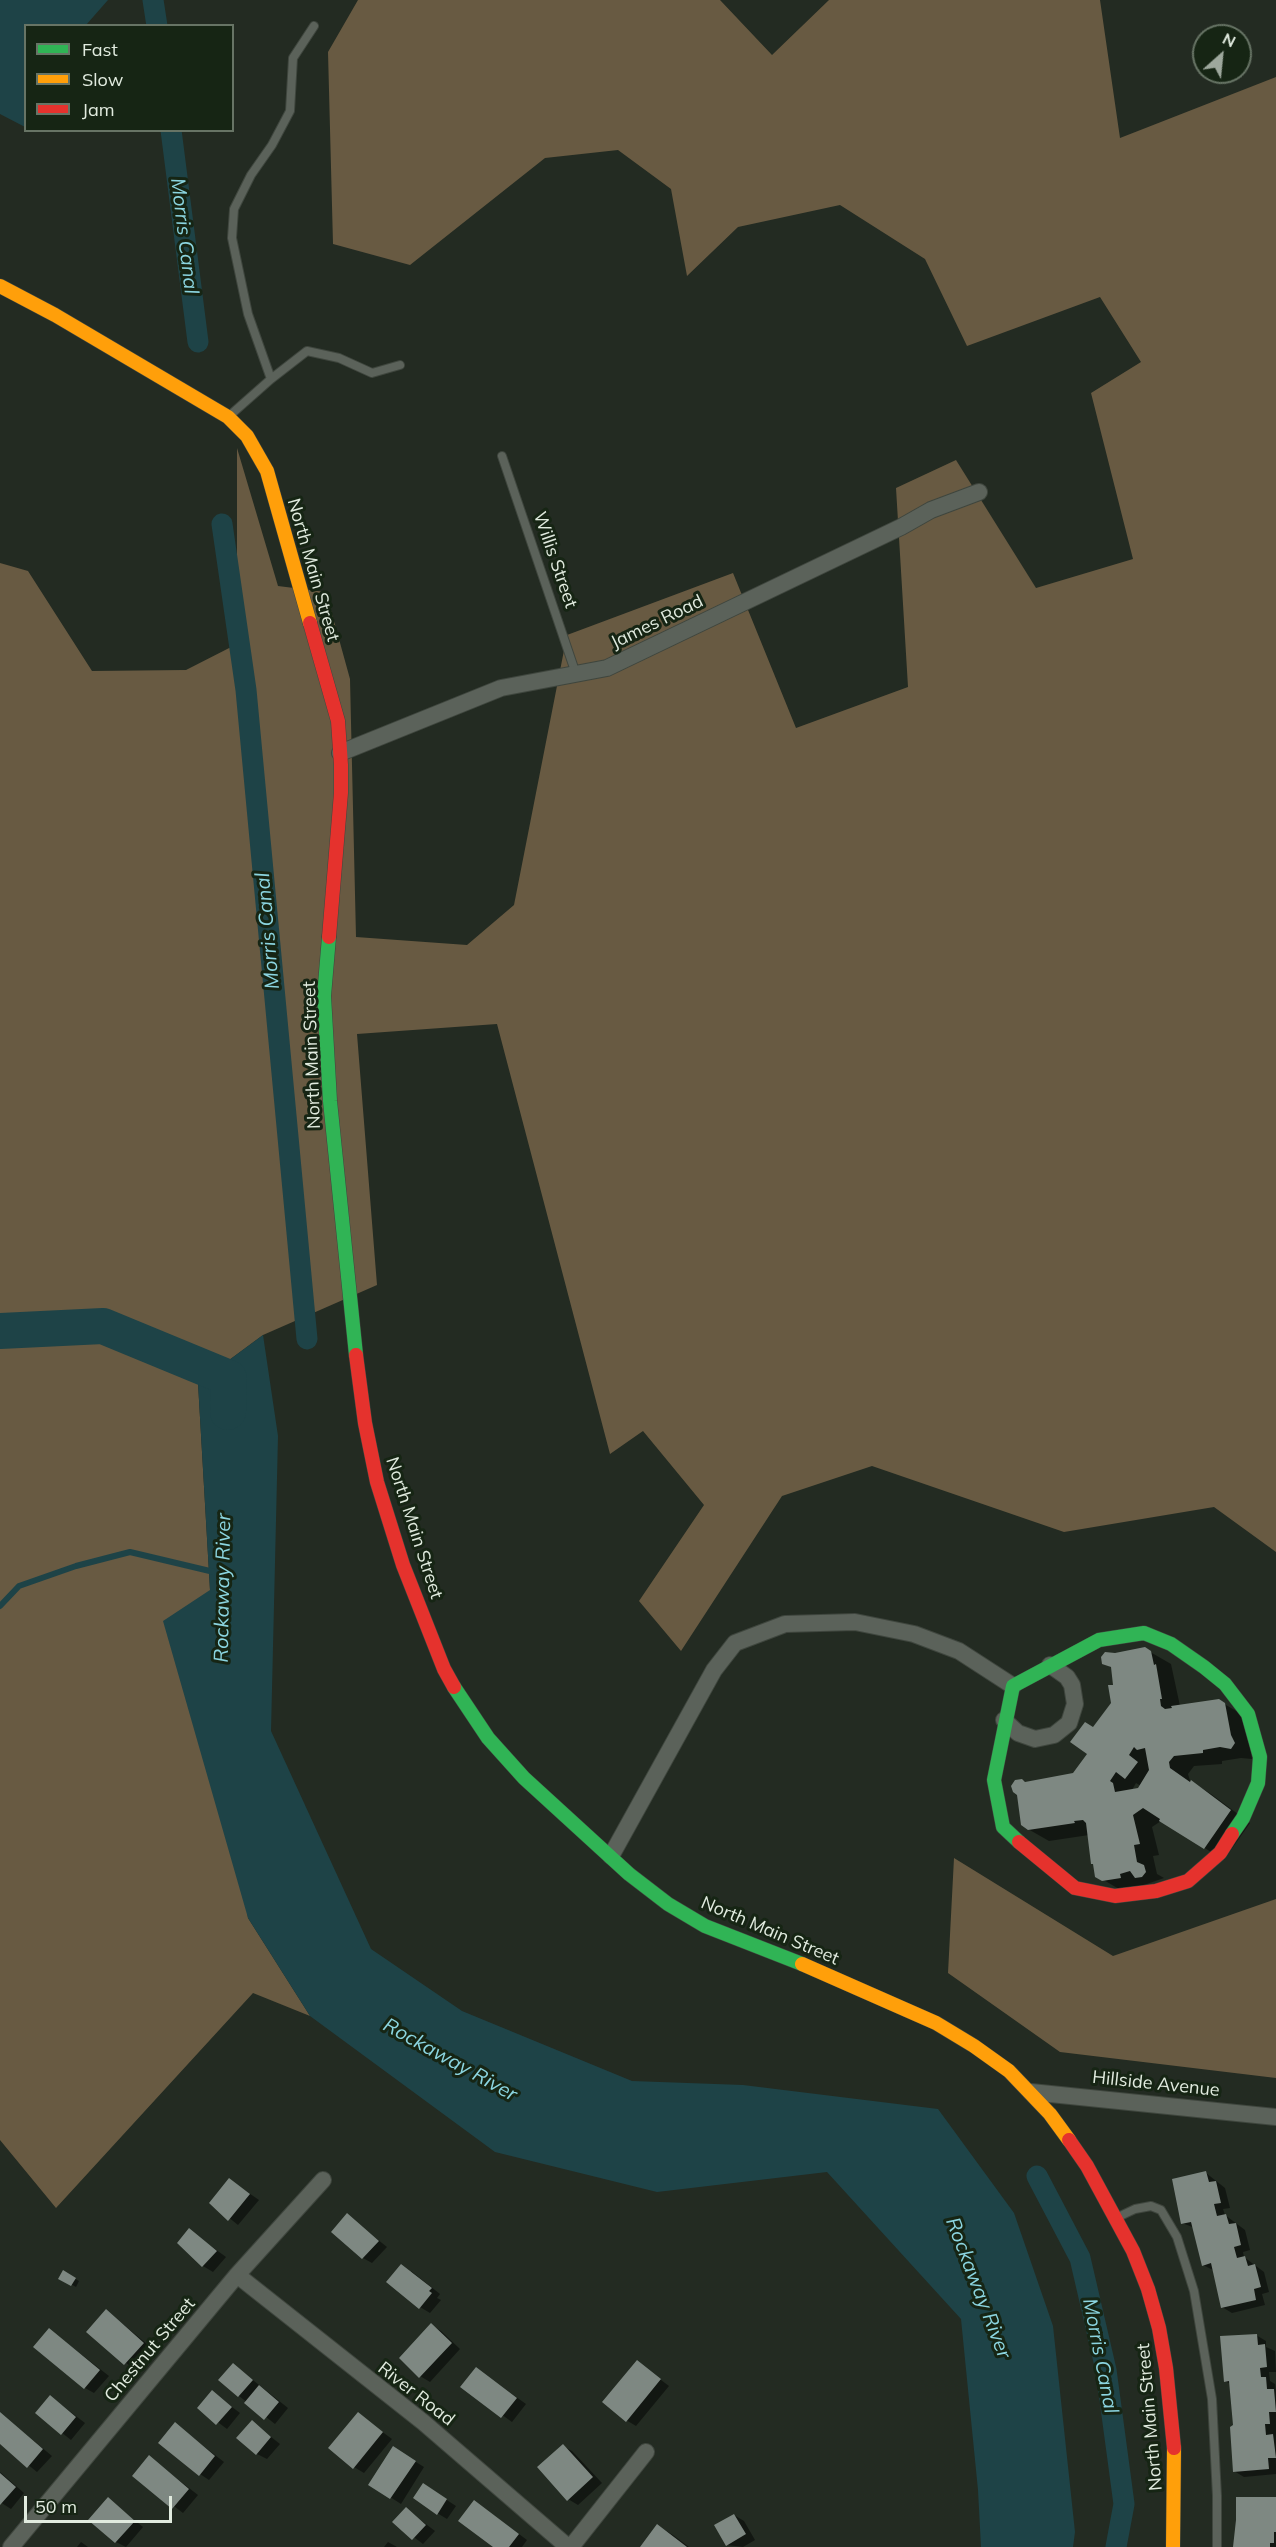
<!DOCTYPE html>
<html>
<head>
<meta charset="utf-8">
<style>
	body { margin:0 }
	#map { position:relative; width:1276px; height:2547px; overflow:hidden; background:#232b22; font-family:Mulish,sans-serif }
	canvas { display:block }
	.legend { position:absolute; left:24px; top:24px; width:210px; height:108px; box-sizing:border-box; background:#162514; border:2px solid #677465; margin:0; padding:8px 10px; list-style:none; font-size:18px; color:#e1ebdf }
	.legend li { display:flex; align-items:center; gap:12px; height:30px }
	.legend b { width:30px; border:2px solid #677465 }
	.north { position:absolute; left:1192px; top:24px; width:60px; height:60px; box-sizing:border-box; background:#162514; border:2px solid #677465; border-radius:50%; rotate:27deg; font-size:16px; font-weight:700; line-height:24px; text-align:center; color:#e1ebdf }
	.north::after { content:''; display:block; margin:auto; width:21px; height:27px; background:#9ea89d; clip-path:polygon(50% 0,100% 100%,50% 72%,0 100%) }
	.scale { position:absolute; left:24px; top:2496px; width:148px; height:27px; box-sizing:border-box; border:3px solid #e1ebdf; border-top:0; padding-left:8px; font-size:18px; line-height:21px; white-space:nowrap; color:#e1ebdf; -webkit-text-stroke:4px #162514; paint-order:stroke }
</style>
</head>
<body>
<div id="map">
<canvas width="1276" height="2547"></canvas>
<ul class="legend">
<li><b style="height:8px;background:#30b455"></b>Fast</li>
<li><b style="height:8px;background:#ff9f0a"></b>Slow</li>
<li><b style="height:8px;background:#e5322d"></b>Jam</li>
</ul>
<div class="north">N</div>
<div class="scale">50 m</div>
</div>
<script>
const ctx = document.querySelector('canvas').getContext('2d');
ctx.lineJoin = 'round';
function paint(path, color) { ctx.fillStyle = color; ctx.fill(path, 'evenodd'); }
const toPath = rows => new Path2D(rows.map(r => 'M' + r).join(''));
function strokePath(path, color, width, dash) { ctx.strokeStyle = color; ctx.lineWidth = width; ctx.lineCap = dash ? 'butt' : 'round'; ctx.setLineDash(dash || []); ctx.stroke(path); }
function drawText(font, color, halo, rows, align = 'center') {
  ctx.font = font + ' Mulish,sans-serif'; ctx.lineWidth = 6; ctx.setLineDash([]); ctx.textBaseline = 'middle'; ctx.strokeStyle = halo; ctx.fillStyle = color; for (const [text, x, y, turn = 0] of rows) {
    ctx.save(); ctx.translate(x, y); ctx.rotate((+turn || 0) * Math.PI / 180); ctx.textAlign = isNaN(turn) ? turn : align; if (halo) ctx.strokeText(text, 0, 0); ctx.fillText(text, 0, 0); ctx.restore();
  }
}
const forest = toPath([
	[358,0,720,0,772,55,829,0,1100,0,1120,138,1276,77,1276,1552,1214,1507,1064,1532,872,1466,782,1496,681,1651,639,1601,704,1505,643,1431,610,1454,497,1024,357,1034,377,1285,263,1335,198,1383,210,1590,248,1918,310,2016,253,1993,56,2208,0,2140,0,563,28,571,92,671,186,670,237,644,237,448,278,586,326,592,350,679,356,937,467,945,514,905,567,635,733,573,796,728,908,687,896,488,956,460,1036,588,1133,559,1091,393,1141,362,1100,297,967,346,925,259,840,205,738,227,687,276,671,189,618,150,545,158,410,265,333,244,328,52],
	[954,1858,1113,1956,1276,1899,1276,2078,1060,2052,948,1973]
]);
const water = toPath([
	[0,0,108,0,86,25,26,26,25,127,0,114],
	[263,1335,278,1436,271,1731,371,1949,462,2011,632,2081,743,2085,938,2109,1014,2213,1053,2326,1075,2532,1073,2547,981,2547,978,2490,961,2319,827,2172,657,2192,495,2152,310,2016,248,1918,163,1621,210,1590,198,1383]
]);
const shadow = toPath([
	[1145,1649,1171,1664,1180,1706,1219,1701,1245,1716,1252,1759,1241,1758,1222,1761,1222,1764,1194,1766,1188,1774,1190,1781,1211,1794,1250,1823,1224,1860,1161,1821,1152,1827,1159,1855,1153,1856,1157,1874,1164,1878,1124,1892,1097,1876,1089,1835,1049,1841,1028,1829,1026,1783,1074,1775,1089,1753,1094,1729,1112,1703,1115,1686,1112,1668,1104,1663,1115,1654],
	[1136,1783,1141,1786,1138,1789,1132,1790],
	[1206,2173,1225,2188,1230,2208,1223,2209,1225,2215,1245,2230,1250,2250,1243,2252,1244,2257,1264,2272,1269,2292,1262,2294,1265,2305,1232,2313,1222,2307,1213,2270,1203,2265,1195,2228,1182,2223],
	[230,2180,259,2200,238,2225,211,2203],
	[347,2215,387,2247,372,2263,363,2258],
	[189,2230,226,2257,213,2272,203,2266,179,2243],
	[411,2271,440,2294,437,2298,441,2300,430,2313,420,2307],
	[63,2272,79,2281,76,2287,60,2278],
	[107,2311,153,2349,135,2370,88,2332],
	[431,2325,441,2331,460,2349,430,2382,420,2376],
	[50,2330,109,2376,94,2393,85,2388],
	[1256,2335,1266,2341,1266,2347,1275,2351,1276,2372,1269,2372,1270,2381,1275,2384,1276,2391,1276,2474,1244,2477,1234,2471,1234,2426,1231,2384,1225,2381],
	[637,2362,669,2386,636,2426,626,2420],
	[234,2365,288,2408,275,2424,239,2396],
	[477,2369,526,2404,512,2422,463,2387],
	[212,2392,240,2413,227,2429,199,2408],
	[51,2397,85,2423,71,2440,37,2413],
	[0,2413,52,2456,37,2472,0,2442],
	[358,2414,392,2439,364,2473,354,2467],
	[252,2422,280,2444,267,2459,257,2454],
	[175,2424,224,2462,209,2480,200,2474],
	[563,2446,572,2451,602,2483,578,2505,568,2499],
	[403,2454,424,2467,401,2504,370,2484],
	[149,2457,198,2495,183,2513,134,2476],
	[0,2472,24,2493,11,2509,0,2502],
	[433,2491,456,2506,447,2519,437,2513],
	[108,2499,143,2527,126,2547,116,2542],
	[1276,2499,1276,2547,1236,2547],
	[484,2508,527,2540,522,2547,496,2547],
	[406,2509,435,2531,423,2544,394,2522],
	[734,2515,744,2521,755,2540,743,2547,727,2545],
	[658,2526,673,2535,689,2547,642,2547],
	[81,2542,88,2547,77,2547],
	[388,2542,397,2547,384,2547]
]);
const stream = toPath([
	[0,1606,19,1586,76,1566,130,1552,214,1572]
]);
const canal = toPath([
	[153,0,157,26],
	[171,130,198,342],
	[222,524,246,690,307,1339],
	[1037,2176,1080,2258,1106,2370,1124,2504,1116,2547]
]);
const river = toPath([
	[0,1331,103,1326,229,1378,228,1412]
]);
const building = toPath([
	[1145,1647,1151,1651,1154,1665,1156,1664,1162,1699,1160,1699,1161,1706,1165,1709,1172,1708,1171,1706,1219,1699,1225,1703,1231,1735,1235,1743,1231,1749,1220,1747,1203,1750,1203,1753,1174,1756,1169,1762,1170,1768,1190,1782,1191,1780,1231,1810,1204,1849,1159,1821,1160,1819,1143,1808,1133,1815,1140,1844,1134,1845,1137,1862,1144,1865,1146,1872,1142,1877,1135,1878,1130,1871,1120,1874,1121,1878,1102,1881,1095,1877,1093,1864,1091,1864,1086,1823,1083,1820,1074,1821,1075,1823,1028,1830,1021,1825,1017,1795,1013,1792,1011,1786,1015,1780,1022,1779,1025,1782,1073,1773,1087,1754,1070,1742,1085,1722,1093,1727,1111,1703,1108,1685,1113,1685,1111,1667,1102,1664,1101,1657,1105,1652,1115,1653],
	[1134,1747,1137,1750,1145,1748,1149,1770,1138,1788,1115,1792,1113,1783,1110,1781,1116,1772,1125,1779,1138,1762,1129,1755],
	[1206,2171,1209,2182,1216,2181,1221,2203,1214,2204,1217,2216,1226,2214,1229,2224,1236,2223,1241,2245,1234,2247,1237,2258,1245,2256,1248,2266,1255,2264,1261,2287,1254,2289,1256,2300,1221,2308,1211,2263,1202,2266,1191,2222,1181,2224,1172,2179],
	[229,2178,250,2194,228,2221,209,2203],
	[347,2213,379,2241,362,2259,331,2232],
	[189,2228,217,2251,202,2267,177,2243],
	[401,2264,432,2288,429,2291,432,2293,419,2309,386,2282],
	[63,2270,76,2278,71,2286,58,2279],
	[106,2309,144,2343,124,2365,86,2332],
	[431,2323,452,2343,419,2378,399,2358],
	[49,2328,100,2370,84,2389,33,2347],
	[1257,2334,1258,2345,1265,2344,1267,2367,1260,2368,1261,2377,1266,2377,1267,2389,1274,2389,1276,2412,1269,2412,1270,2424,1265,2424,1266,2435,1273,2434,1276,2458,1268,2458,1269,2469,1233,2472,1230,2427,1233,2425,1229,2381,1224,2382,1220,2336],
	[637,2360,661,2379,626,2422,602,2402],
	[233,2363,253,2380,238,2397,218,2380],
	[476,2367,517,2398,501,2418,460,2387],
	[259,2385,279,2402,264,2420,244,2403],
	[212,2390,232,2407,216,2425,197,2408],
	[50,2395,76,2417,61,2435,35,2413],
	[0,2412,43,2449,27,2468,0,2444],
	[358,2412,383,2432,353,2469,328,2448],
	[252,2420,271,2437,256,2455,236,2438],
	[175,2422,215,2456,199,2476,158,2443],
	[563,2444,593,2477,567,2501,537,2467],
	[393,2446,416,2461,390,2499,368,2485],
	[149,2455,189,2489,172,2509,132,2476],
	[0,2473,16,2487,0,2505],
	[423,2483,447,2499,437,2515,413,2498],
	[108,2497,135,2521,115,2543,88,2520],
	[1236,2497,1276,2497,1276,2532,1274,2532,1274,2543,1270,2543,1270,2547,1233,2547,1236,2520],
	[474,2500,519,2534,509,2547,493,2547,458,2521],
	[406,2507,426,2525,412,2540,392,2522],
	[734,2514,746,2534,726,2546,714,2525],
	[657,2524,687,2547,640,2547]
]);
const lane = toPath([
	[271,379,248,314,232,238,234,209,251,175,272,145,290,111,293,58,314,26],
	[228,417,271,379,307,351,339,358,372,373,400,365],
	[502,456,576,674],
	[1116,2218,1135,2209,1151,2206,1161,2210,1177,2237,1194,2291,1212,2399,1217,2496,1217,2547]
]);
const street = toPath([
	[340,753,501,688,607,668,901,527,931,510,979,492],
	[1004,1720,1018,1733,1035,1739,1054,1735,1069,1723,1075,1704,1072,1685,1067,1677,1050,1665],
	[611,1856,714,1670,735,1643,785,1624,855,1622,914,1634,959,1651,1013,1686],
	[1031,2092,1276,2117],
	[237,2275,423,2422,568,2547],
	[11,2547,237,2275,323,2180],
	[571,2547,646,2452]
]);
const fast = toPath([
	[329,937,324,996,330,1101,356,1355],
	[1144,1633,1171,1644,1204,1667,1225,1684,1248,1714,1260,1757,1258,1783,1243,1818,1232,1834],
	[454,1687,488,1738,524,1778,629,1874,668,1904,705,1926,802,1964],
	[1019,1842,1003,1827,994,1780,1013,1686,1099,1640,1144,1633]
]);
const slow = toPath([
	[0,286,55,315,228,417,247,436,267,471,310,623],
	[802,1964,936,2023,974,2046,1009,2071,1050,2114,1069,2140],
	[1173,2547,1174,2448]
]);
const jam = toPath([
	[310,623,338,721,341,765,341,793,329,937],
	[356,1355,365,1423,377,1482,403,1565,444,1669,454,1687],
	[1019,1842,1075,1888,1115,1896,1156,1891,1188,1881,1220,1853,1232,1834],
	[1069,2140,1087,2166,1133,2251,1148,2289,1159,2328,1166,2368,1174,2448]
]);
const streetNames = [
	["Willis Street",555,560,71],
	["North Main Street",313,570,74],
	["James Road",657,622,-26],
	["North Main Street",312,1055,-92],
	["North Main Street",414,1528,72],
	["North Main Street",770,1931,23],
	["Hillside Avenue",1156,2084,6],
	["Chestnut Street",150,2350,-50],
	["River Road",416,2394,38],
	["North Main Street",1150,2417,-95]
];
const waterNames = [
	["Morris Canal",184,236,83],
	["Morris Canal",268,931,-95],
	["Rockaway River",223,1588,-89],
	["Rockaway River",450,2060,29],
	["Rockaway River",978,2288,69],
	["Morris Canal",1100,2356,79]
];
paint(forest, '#685a42');
paint(water, '#1e4347');
paint(shadow, '#0007');
strokePath(stream, '#1e4347', 6);
strokePath(canal, '#1e4347', 21);
strokePath(river, '#1e4347', 36);
paint(building, '#7e8882');
strokePath(lane, '#3f463e', 10);
strokePath(street, '#3f463e', 18);
strokePath(fast, '#3f463e', 15);
strokePath(slow, '#3f463e', 15);
strokePath(jam, '#3f463e', 15);
strokePath(lane, '#5b625a', 8);
strokePath(street, '#5b625a', 16);
strokePath(fast, '#30b455', 14);
strokePath(slow, '#ff9f0a', 14);
strokePath(jam, '#e5322d', 14);
drawText('18px', '#e1ebdf', '#162514', streetNames);
drawText('italic 20px', '#8bd5e0', '#162514', waterNames);
</script>
</body>
</html>
